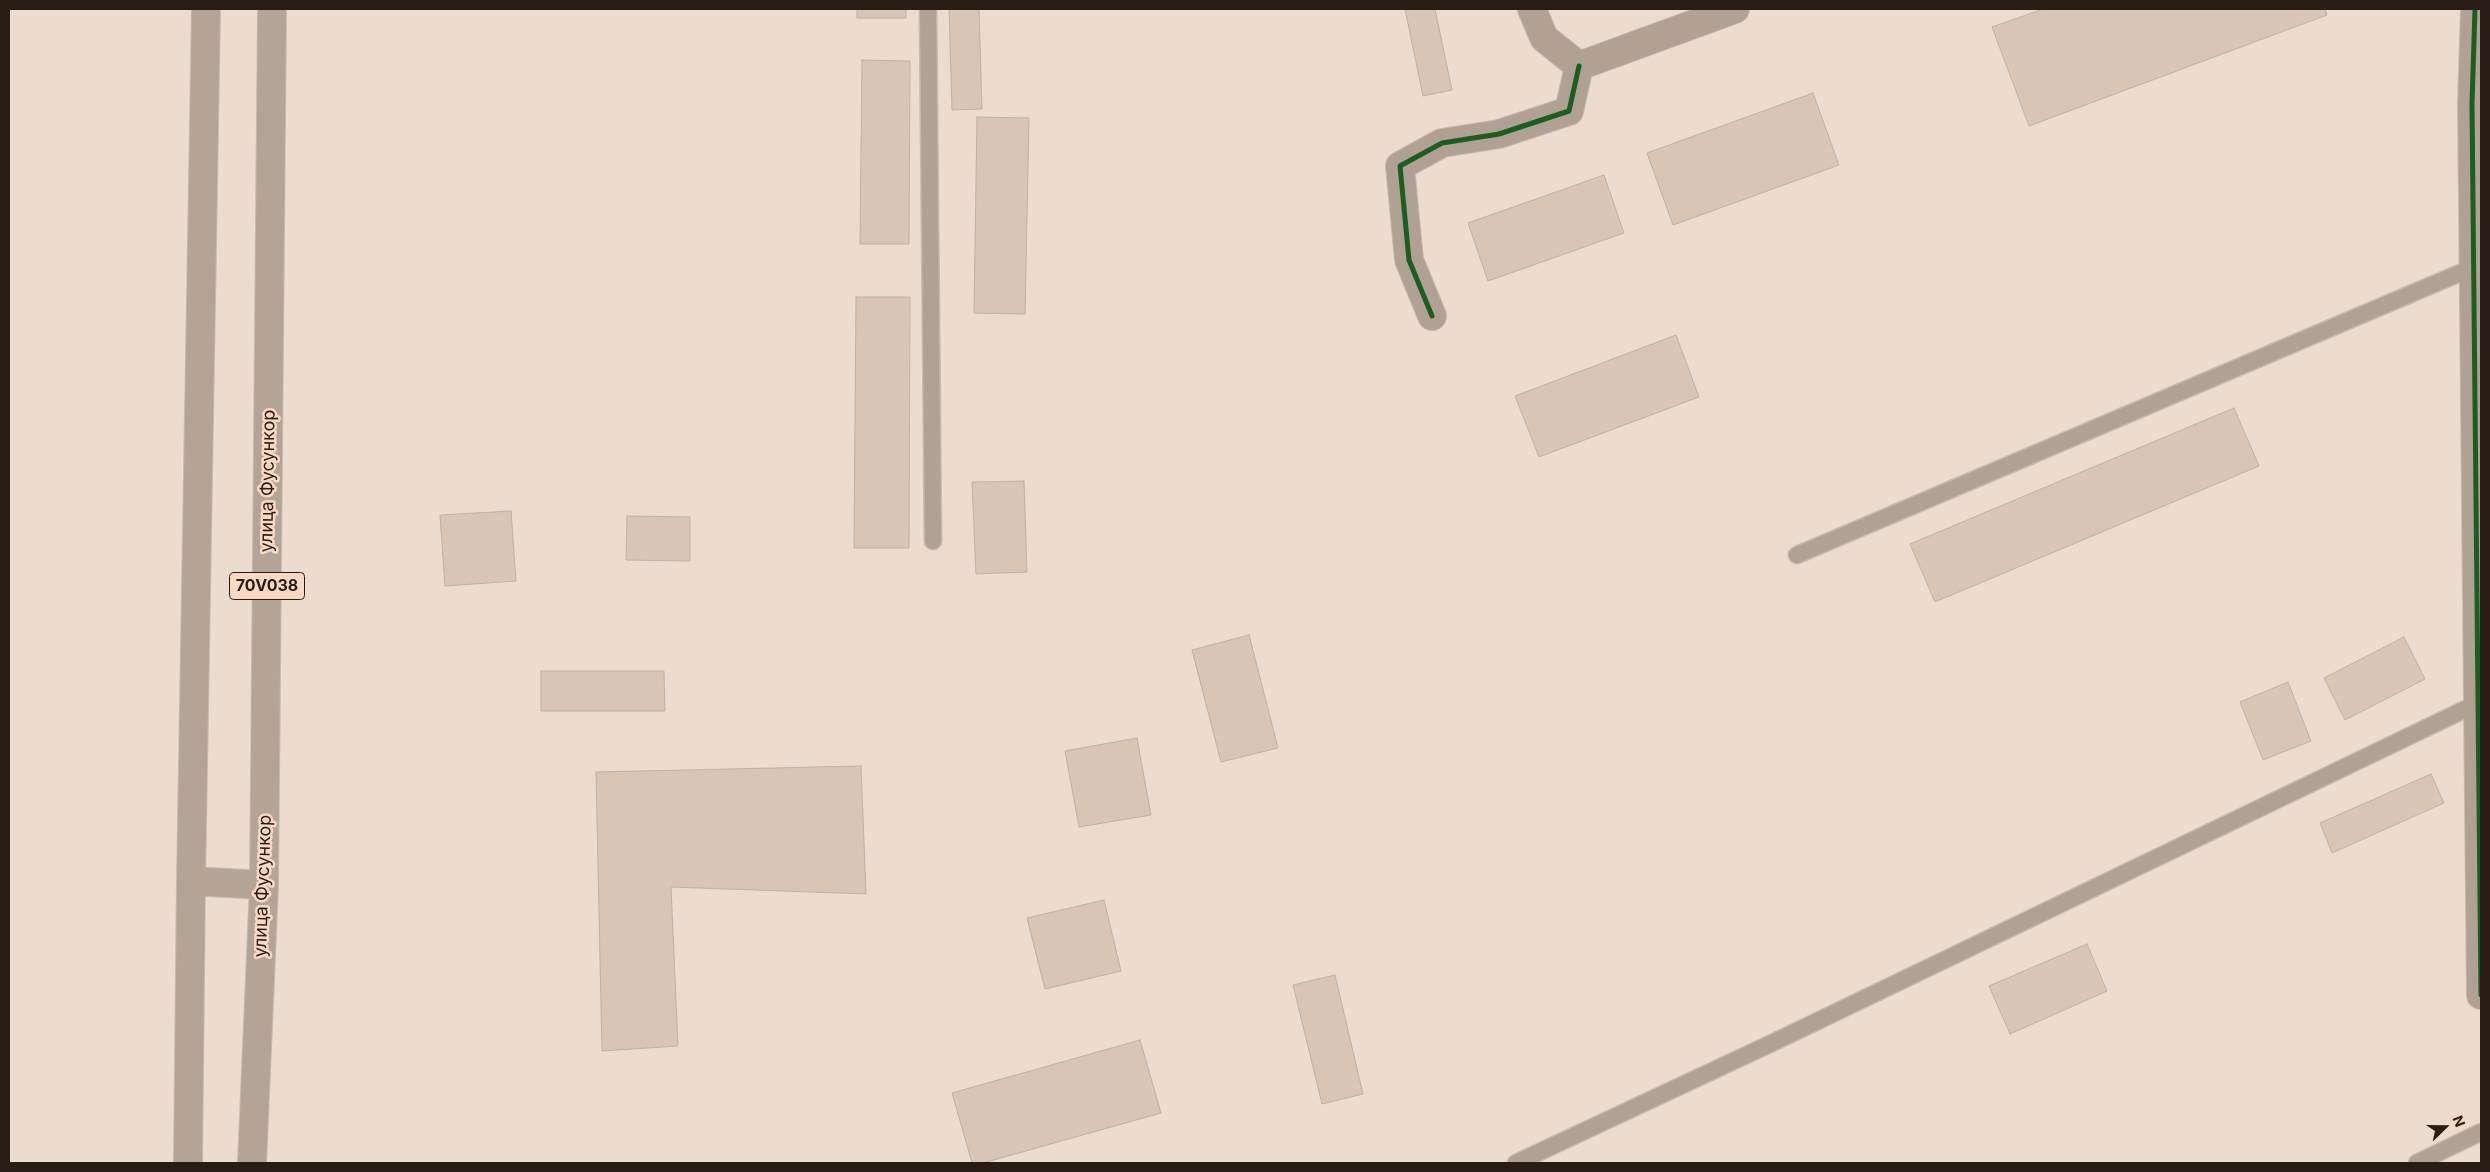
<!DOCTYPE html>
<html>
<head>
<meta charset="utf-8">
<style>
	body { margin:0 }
	#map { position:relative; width:2490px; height:1172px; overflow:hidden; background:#ecdbcf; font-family:Inter,sans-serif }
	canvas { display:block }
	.frame { position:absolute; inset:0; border:10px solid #281c14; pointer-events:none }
	.north { position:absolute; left:2420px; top:1102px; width:50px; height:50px; -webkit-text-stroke:4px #f9d9c2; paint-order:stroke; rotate:68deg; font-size:14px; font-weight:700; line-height:20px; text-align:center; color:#281c14 }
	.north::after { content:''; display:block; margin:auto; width:18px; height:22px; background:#281c14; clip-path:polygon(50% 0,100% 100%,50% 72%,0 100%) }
</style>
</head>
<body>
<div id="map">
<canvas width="2490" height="1172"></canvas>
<div class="frame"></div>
<div class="north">N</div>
</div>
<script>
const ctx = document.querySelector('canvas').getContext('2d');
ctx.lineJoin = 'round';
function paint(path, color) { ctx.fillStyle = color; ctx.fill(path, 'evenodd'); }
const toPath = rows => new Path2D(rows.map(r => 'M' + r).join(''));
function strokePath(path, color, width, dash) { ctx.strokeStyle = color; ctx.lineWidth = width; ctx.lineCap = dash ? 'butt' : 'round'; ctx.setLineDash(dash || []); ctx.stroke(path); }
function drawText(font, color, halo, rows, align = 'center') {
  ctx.font = font + ' Inter,sans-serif'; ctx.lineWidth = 5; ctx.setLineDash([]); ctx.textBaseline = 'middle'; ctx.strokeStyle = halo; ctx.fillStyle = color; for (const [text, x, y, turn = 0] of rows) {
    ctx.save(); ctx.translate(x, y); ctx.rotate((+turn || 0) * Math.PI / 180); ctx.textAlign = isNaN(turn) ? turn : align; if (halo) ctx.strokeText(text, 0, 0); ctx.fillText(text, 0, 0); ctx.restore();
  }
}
const building = toPath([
	[857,9,906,9,906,18,857,18,857,9],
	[949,9,979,9,982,109,952,110,949,9],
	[1405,9,1435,9,1452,90,1423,96,1405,9],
	[2043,9,2325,9,2327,15,2029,126,1992,27,2043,9],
	[862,60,910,61,909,244,860,244,862,60],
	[1813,93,1839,165,1673,225,1647,153,1813,93],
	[977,117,1029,118,1025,314,974,313,977,117],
	[1604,175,1624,233,1488,281,1468,223,1604,175],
	[856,297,910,297,909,548,854,548,856,297],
	[1676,335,1699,397,1539,457,1515,396,1676,335],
	[2234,408,2259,466,1935,602,1910,544,2234,408],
	[1024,481,1027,572,976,574,972,482,1024,481],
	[511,511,516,581,445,586,440,515,511,511],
	[627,516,690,517,690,561,626,560,627,516],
	[1249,635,1278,748,1221,762,1192,650,1249,635],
	[2404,637,2425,679,2345,720,2324,678,2404,637],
	[541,671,664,671,665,711,541,711,541,671],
	[2288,682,2311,741,2263,760,2240,702,2288,682],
	[1137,738,1151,815,1079,827,1065,751,1137,738],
	[861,766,866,894,671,887,678,1046,602,1051,596,772,861,766],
	[2431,774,2444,803,2332,853,2320,823,2431,774],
	[1104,900,1121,971,1045,989,1027,918,1104,900],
	[2087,944,2107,991,2010,1034,1989,986,2087,944],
	[1335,975,1363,1094,1322,1104,1293,985,1335,975],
	[1140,1040,1161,1113,983,1163,972,1163,952,1093,1140,1040]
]);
const lane = toPath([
	[928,9,933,541],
	[1797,555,2474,267],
	[1516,1163,1772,1043,2478,703],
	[2417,1163,2481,1132]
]);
const street = toPath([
	[1532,9,1544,38,1579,66,1735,9],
	[2475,9,2472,104,2481,995],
	[1432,316,1409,260,1400,166,1442,143,1499,134,1569,111,1579,66]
]);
const primary = toPath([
	[191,881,264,885],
	[188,1163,191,881,206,9],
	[252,1163,264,885,272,9]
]);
const cycleway = toPath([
	[2475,9,2472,104,2481,995],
	[1432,316,1409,260,1400,166,1442,143,1499,134,1569,111,1579,66]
]);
const shields = [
	[267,586,75]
];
const shieldNames = [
	["70V038",267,586]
];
const streetNames = [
	["улица Фусункор",268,481,-89],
	["улица Фусункор",263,886,-88]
];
paint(building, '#d8c5b5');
strokePath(building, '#bdb0a6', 1);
strokePath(lane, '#c6b9b0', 19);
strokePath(street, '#c6b9b0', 30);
strokePath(primary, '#c6b9b0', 30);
strokePath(lane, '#b1a195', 16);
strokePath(street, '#b1a195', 28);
strokePath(primary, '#b4a498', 28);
strokePath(cycleway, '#1b5e20', 5);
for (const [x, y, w] of shields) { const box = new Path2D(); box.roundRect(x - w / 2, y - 13.5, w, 27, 4); ctx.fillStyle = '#f9d9c2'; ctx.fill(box); strokePath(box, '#281c14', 1); }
drawText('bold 16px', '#281c14', null, shieldNames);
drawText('18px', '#281c14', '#f9d9c2', streetNames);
</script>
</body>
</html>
